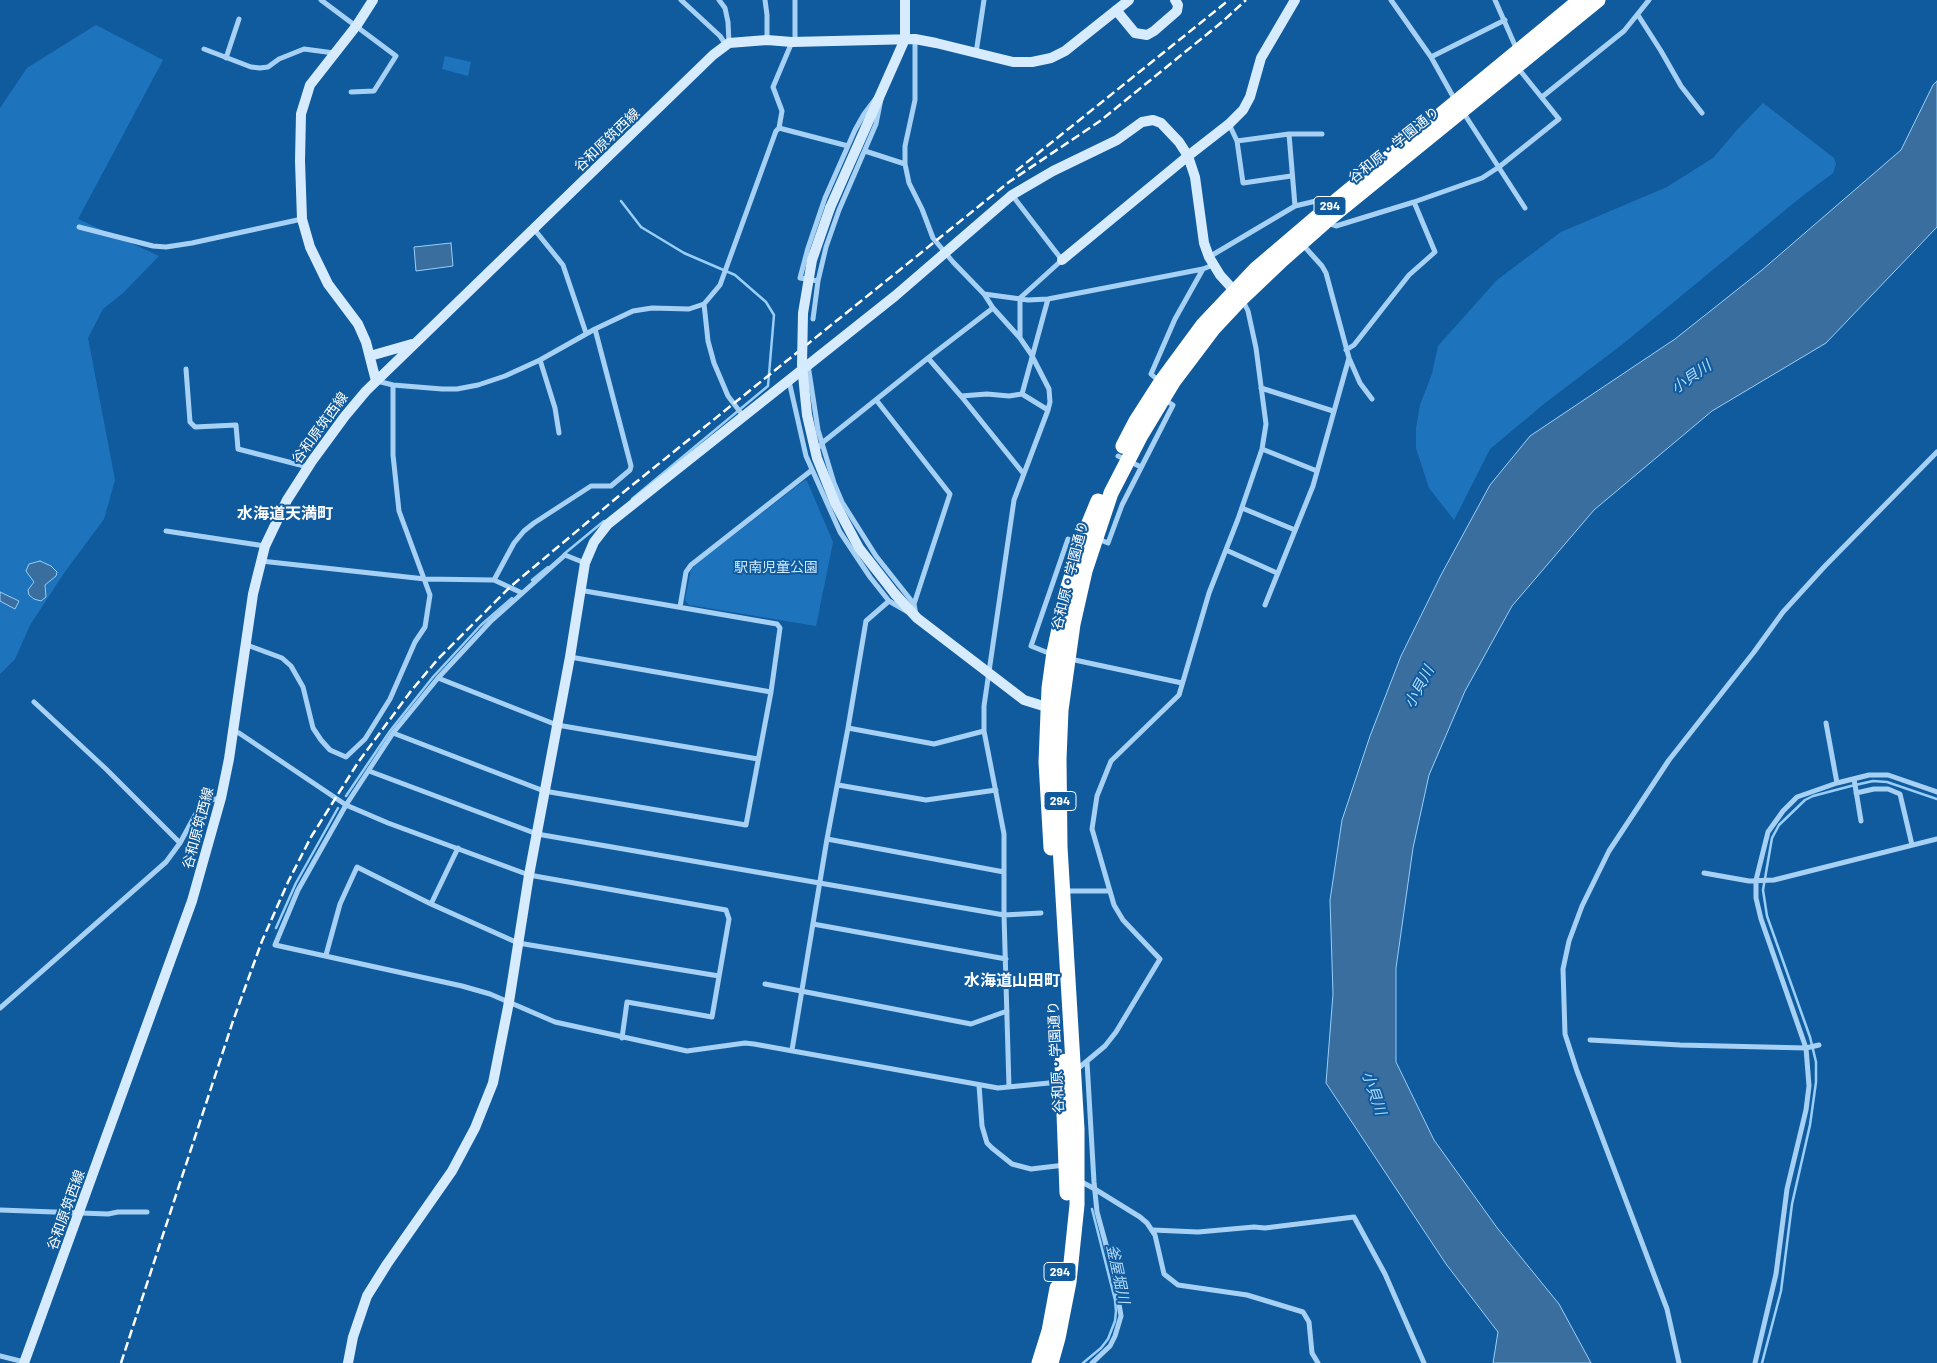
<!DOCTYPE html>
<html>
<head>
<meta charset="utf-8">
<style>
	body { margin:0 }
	canvas { display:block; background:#105b9e }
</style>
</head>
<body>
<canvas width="1937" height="1363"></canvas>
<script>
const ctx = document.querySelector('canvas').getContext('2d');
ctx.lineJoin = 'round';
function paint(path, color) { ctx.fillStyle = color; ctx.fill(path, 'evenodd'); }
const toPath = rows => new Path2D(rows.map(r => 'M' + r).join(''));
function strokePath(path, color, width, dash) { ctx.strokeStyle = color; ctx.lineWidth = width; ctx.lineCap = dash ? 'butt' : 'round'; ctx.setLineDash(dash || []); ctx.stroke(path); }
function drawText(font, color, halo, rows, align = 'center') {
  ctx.font = font + ' Barlow,"Noto Sans JP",sans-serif'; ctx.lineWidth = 4; ctx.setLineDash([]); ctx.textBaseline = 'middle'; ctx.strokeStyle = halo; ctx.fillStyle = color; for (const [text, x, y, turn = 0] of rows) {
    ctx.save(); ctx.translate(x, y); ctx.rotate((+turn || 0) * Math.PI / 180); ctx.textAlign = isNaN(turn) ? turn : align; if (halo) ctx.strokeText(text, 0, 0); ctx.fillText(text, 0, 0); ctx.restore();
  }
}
const green = toPath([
	[96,25,163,60,78,219,159,256,123,293,103,309,88,338,115,480,104,519,64,573,30,625,15,659,0,674,0,108,27,68],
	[445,56,471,62,468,76,442,69],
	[1763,103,1834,158,1836,164,1833,173,1801,197,1624,343,1545,403,1490,449,1454,520,1429,488,1416,448,1416,428,1420,405,1432,374,1438,346,1497,280,1561,232,1667,187,1713,158,1737,130],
	[805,480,807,481,833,542,816,626,689,605,685,600,691,570,696,564]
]);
const water = toPath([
	[1937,81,1937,227,1826,343,1712,411,1594,510,1512,606,1465,691,1429,775,1413,848,1396,968,1396,1062,1434,1140,1498,1229,1559,1304,1591,1363,1493,1363,1498,1332,1446,1264,1326,1083,1333,994,1330,900,1342,820,1370,736,1401,656,1441,575,1490,485,1530,436,1675,339,1762,270,1901,150,1933,85,1937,81],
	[451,243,453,266,416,271,414,247,451,243],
	[40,561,51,566,57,572,56,576,45,585,46,597,41,601,34,599,29,595,28,590,34,582,26,571,29,564,40,561],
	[0,592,19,601,15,609,0,601,0,592]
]);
const stream = toPath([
	[621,201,641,227,684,253,735,275,766,302,774,315,768,386,632,499],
	[564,554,604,521],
	[532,580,548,567],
	[346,796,390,731,433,677,481,625,512,598],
	[276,928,296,883,338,808],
	[1083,1363,1101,1348,1108,1339,1115,1321,1116,1311,1115,1300,1092,1209],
	[1762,1363,1781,1291,1792,1204,1810,1125,1816,1082,1816,1062,1810,1037,1767,916,1763,890,1772,838,1779,825,1805,800,1813,796,1851,786,1873,781,1887,782,1937,799]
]);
const street = toPath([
	[321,0,396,56,374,91,351,92],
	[681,0,720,36,726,45],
	[719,0,725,8,728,22,729,43],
	[765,0,767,15,767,40],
	[1391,0,1431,57,1455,100],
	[1495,0,1517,50],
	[1638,15,1661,51,1681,86,1702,113],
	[915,39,915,100,905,146,905,164,909,183,922,209,933,238,953,262,984,294,993,308,1020,338,1031,354,1049,389,1050,402,1048,410,1014,500,984,706,984,731,1004,834,1004,915,1009,1087],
	[795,41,795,0],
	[204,49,251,67,260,68,268,67,279,59,304,49,334,53],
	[976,53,984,0],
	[1431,57,1505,20],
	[226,58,239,19],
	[883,89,876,124,839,210,826,247,818,281,800,278,808,248,825,198,855,130,864,114,883,89],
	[1542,97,1624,31,1649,0],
	[1463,112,1525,208],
	[1229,124,1237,141,1243,183,1291,176],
	[779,128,848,146],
	[1289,134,1295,206],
	[1237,141,1289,134,1322,134],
	[865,151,905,164],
	[1012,195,1062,260,1020,298,1020,338],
	[1327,223,1336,226,1414,202,1482,178,1499,167,1559,119,1518,68],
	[79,227,153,246,166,247,192,243,302,219],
	[534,229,563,265,586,333],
	[1303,245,1322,266,1326,273,1349,358,1360,383,1372,399],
	[1209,257,1295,206,1316,201,1326,210],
	[984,294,1028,300,1048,299,1203,269,1213,265],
	[704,304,708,341,714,363,728,396,744,417],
	[813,319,818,281],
	[1346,350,1354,345,1409,275,1435,252,1414,202],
	[928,358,961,396,1023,473],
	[540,360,555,408,559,433],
	[808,365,818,430,834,483,842,502,876,556,914,604,916,615],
	[186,369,190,422,195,427,236,425,238,449,308,467],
	[377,381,393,385,442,389,457,389,478,385,505,376,540,360,595,329,633,311,652,308,689,309,704,304,720,285,776,131,779,128,782,111,773,87,792,42],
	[789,381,806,456,840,532,870,577,889,601,908,612],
	[1160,382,1151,374,1175,319,1203,269],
	[1261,388,1333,411],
	[1022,394,1048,299],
	[961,396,987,394,1009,396,1022,394,1048,410],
	[877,401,950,494,914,604],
	[820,446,822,443,928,358,993,308],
	[1262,449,1317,471],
	[1118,456,1141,467],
	[1242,508,1295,530],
	[166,531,265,546],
	[1098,539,1108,543,1122,505,1173,405,1165,400],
	[1226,550,1277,573],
	[261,561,425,579,494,580,522,593],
	[585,563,565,555,490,622,438,678,393,733,346,805,298,890,275,945,462,986,490,994,555,1022,687,1051,745,1043,754,1044,998,1088,1049,1083,1061,1079],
	[494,580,514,543,524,531,534,523,591,486,611,486,630,470,631,466,595,329],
	[1265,605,1313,486,1349,358],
	[680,607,686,572,691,565,812,470],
	[247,645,282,658,291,666,303,687,313,728,321,740,330,750,346,757,365,739,390,699,415,642,425,627,430,595,399,511,393,455,393,385],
	[1051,654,1031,646,1068,539,1081,544],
	[570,657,771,692],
	[1070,659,1182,683],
	[438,678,557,725,758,759],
	[34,702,106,769,180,843],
	[1826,723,1837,783],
	[848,728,934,744,984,731],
	[234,732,239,733,346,805,388,823,529,875,726,910,729,919,712,1017,627,1002,622,1038],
	[393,733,544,791,746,825,771,692,780,628,777,624,579,590],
	[369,771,537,834,1004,915,1041,913],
	[1854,779,1861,821],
	[838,785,926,800,996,790],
	[1856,793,1874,789,1888,789,1900,794,1912,845],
	[827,839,1004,872],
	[1704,873,1749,881,1774,880,1937,839],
	[1065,891,1110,891],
	[431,904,458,848],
	[813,924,1006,959],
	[326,955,340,904,357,867,431,904,518,943,719,976],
	[765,984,971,1024,1007,1011],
	[0,1008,166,862,180,843,199,808,210,800,221,798],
	[1590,1040,1680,1045,1806,1048,1819,1045],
	[792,1050,827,839,848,728,866,621,889,601],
	[1087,1062,1094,1182,1097,1212,1114,1274,1121,1316,1115,1336,1110,1346,1092,1363],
	[1075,1071,1105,1046,1116,1032,1160,959,1123,920,1114,905,1092,829,1097,796,1111,761,1179,695,1209,593,1238,519,1262,449,1266,424,1256,348,1248,311,1243,301],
	[979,1085,982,1126,987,1143,992,1148,1012,1164,1031,1169,1065,1165],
	[1078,1180,1093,1188,1140,1217,1147,1223,1155,1235,1164,1274,1178,1285,1247,1295,1303,1312,1309,1322,1312,1353,1318,1363],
	[0,1210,108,1214,118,1212,147,1212],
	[1153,1230,1198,1232,1254,1227,1265,1228,1354,1217,1385,1274,1424,1363],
	[0,1356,24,1362],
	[1679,1363,1667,1309,1577,1071,1565,1034,1563,969,1569,941,1582,906,1609,851,1669,760,1754,652,1783,612,1825,566,1937,452],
	[1755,1363,1776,1274,1787,1189,1806,1110,1809,1086,1806,1048,1761,919,1756,898,1756,880,1768,832,1783,811,1797,797,1837,783,1869,775,1888,775,1937,792]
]);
const secondary = toPath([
	[373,0,357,25,310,85,301,114,300,161,302,219,310,247,328,284,358,324,366,342,376,381],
	[1116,10,1135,33,1147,35,1154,31,1177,11,1178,5,1175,0],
	[830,208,905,39,905,0],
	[1062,260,1188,156,1229,124,1243,110,1250,97,1261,58,1295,0],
	[370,356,412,344],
	[895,594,917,618,1024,700,1053,709],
	[24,1363,192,901,221,798,229,759,253,594,265,546,287,500,312,461,345,416,366,391,713,55,729,43,767,40,792,42,915,39,936,43,1013,62,1032,62,1051,58,1065,51,1129,0],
	[348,1363,353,1337,367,1296,387,1264,452,1171,475,1128,493,1083,509,1002,529,875,570,657,585,563,594,542,608,524,895,296,1012,195,1053,171,1117,140,1142,122,1153,120,1161,123,1179,142,1188,156,1195,177,1204,243,1209,257,1220,275,1239,296]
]);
const highway = toPath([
	[1336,201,1580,0],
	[1123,446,1136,421,1161,382,1203,325,1256,269,1317,217],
	[1051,848,1046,762,1049,688,1054,652,1068,587,1086,530,1098,501],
	[1062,1061,1067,1193],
	[1039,1363,1049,1331,1057,1288],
	[1051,1363,1058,1338,1069,1282,1077,1205,1077,1129,1060,847,1059,759,1061,710,1073,624,1085,571,1111,493,1141,435,1173,382,1213,329,1242,298,1283,259,1325,222,1598,0]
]);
const rail = toPath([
	[1016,171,1229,0],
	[121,1363,233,1021,262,941,288,882,311,837,359,761,411,691,438,659,510,587,620,495,1009,182,1100,121,1222,22,1246,0]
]);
const secondaryBridge = toPath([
	[830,208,812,260,803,313,802,365,807,415,817,458,835,503,859,548,895,594]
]);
const shields = [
	[1330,206,32],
	[1060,801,32],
	[1060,1272,32]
];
const shieldNames = [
	["294",1330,206],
	["294",1060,801],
	["294",1060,1272]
];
const streetNames = [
	["谷和原筑西線",607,140,-44],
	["谷和原・学園通り",1394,145,-39],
	["谷和原筑西線",320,428,-54],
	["谷和原・学園通り",1070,575,-76],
	["谷和原筑西線",198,828,-75],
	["谷和原・学園通り",1056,1057,-93],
	["谷和原筑西線",66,1210,-70]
];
const parkNames = [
	["駅南児童公園",776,567]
];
const waterNames = [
	["小貝川",1691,377,-35],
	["小貝川",1419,687,-62],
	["小貝川",1374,1093,71],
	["釜屋堀川",1118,1274,78]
];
const quarterNames = [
	["水海道天満町",285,514],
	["水海道山田町",1012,981]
];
paint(green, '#1e74bc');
paint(water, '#396e9e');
strokePath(water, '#98cef9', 1);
strokePath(stream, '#98cef9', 2.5);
strokePath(street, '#a6d1f5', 5);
strokePath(secondary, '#d7ebfe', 10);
strokePath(highway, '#fff', 15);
strokePath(rail, '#fff', 2.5, [9, 4]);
strokePath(secondaryBridge, '#d7ebfe', 10);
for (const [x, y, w] of shields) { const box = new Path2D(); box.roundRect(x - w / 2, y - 9.5, w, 19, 4); ctx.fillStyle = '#105b9e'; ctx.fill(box); strokePath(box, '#fff', 1); }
drawText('bold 12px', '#fff', null, shieldNames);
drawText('14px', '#fff', '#105b9e', streetNames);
drawText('14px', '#cfe9fe', '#105b9e', parkNames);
drawText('italic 15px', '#b3dbfc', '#105b9e', waterNames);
drawText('bold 16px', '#fff', '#105b9e', quarterNames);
</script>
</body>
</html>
